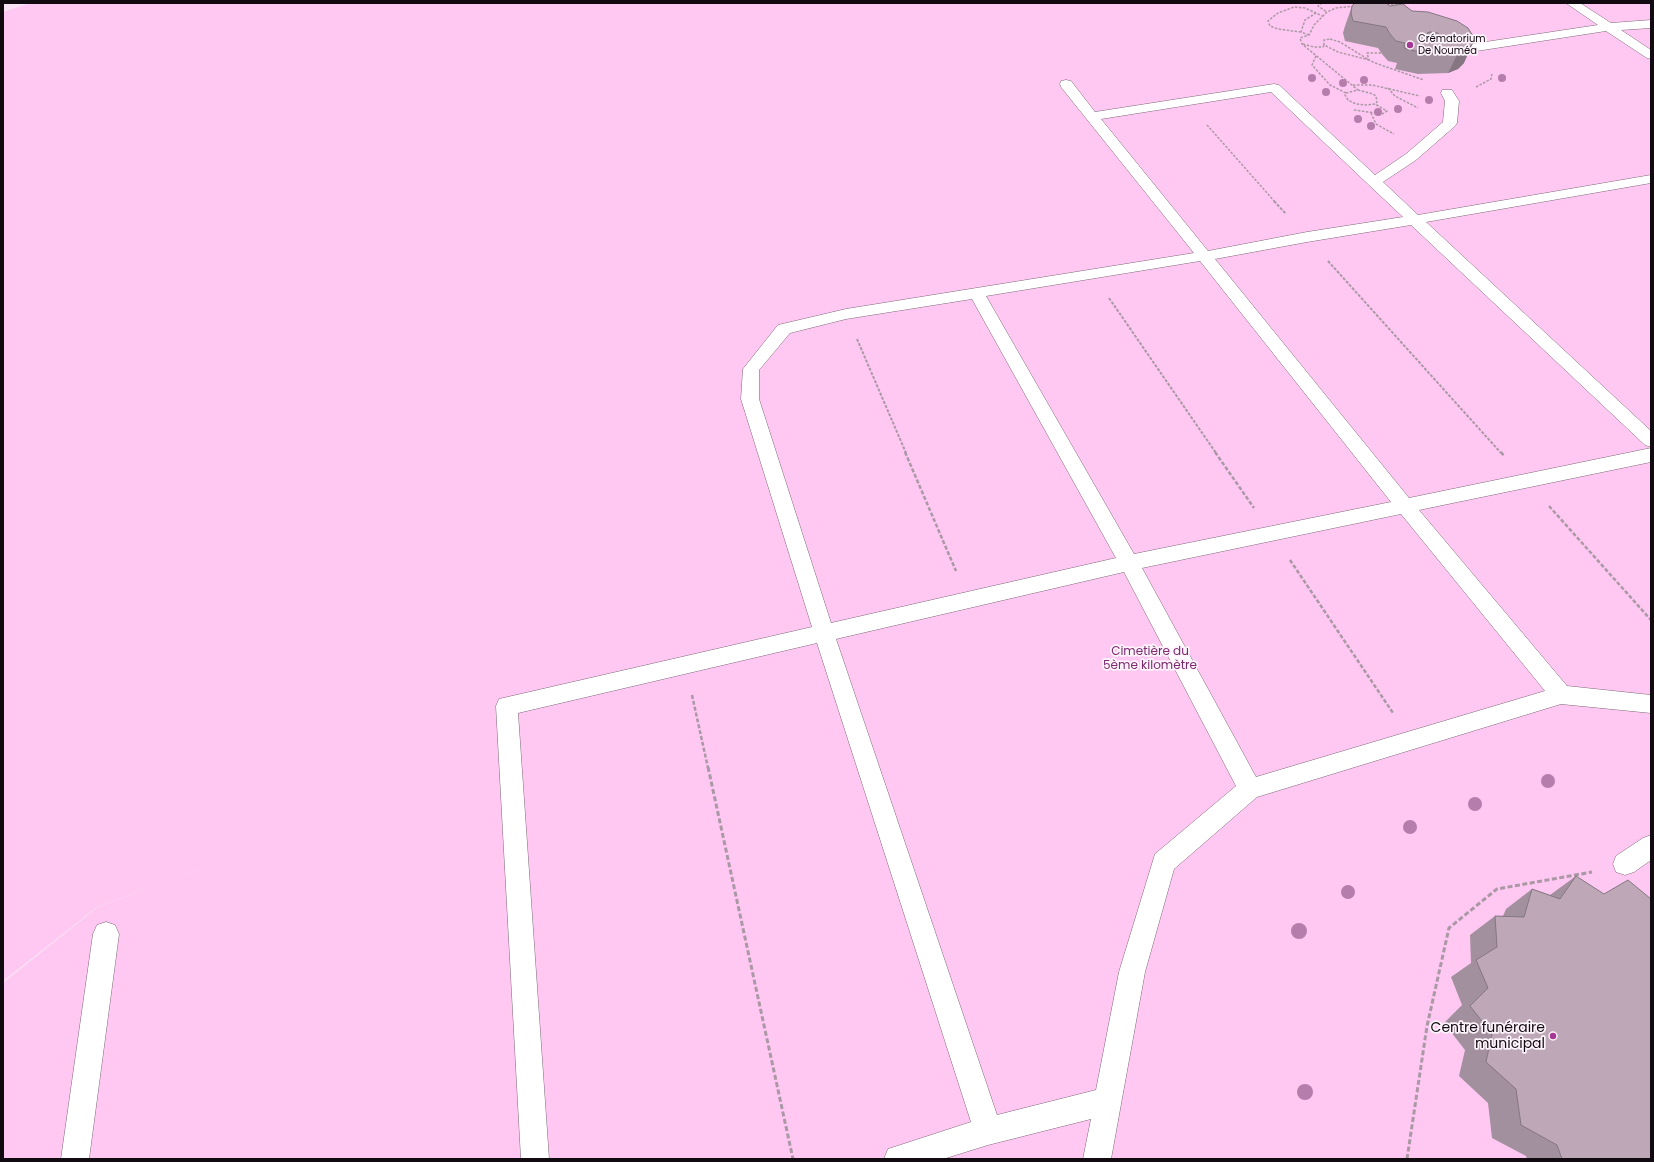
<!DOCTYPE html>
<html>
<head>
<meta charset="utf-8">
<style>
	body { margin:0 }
	#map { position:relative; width:1654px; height:1162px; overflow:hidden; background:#f9e2f3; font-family:Poppins,sans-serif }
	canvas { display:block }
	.frame { position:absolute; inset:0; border:4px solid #110a10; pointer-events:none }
</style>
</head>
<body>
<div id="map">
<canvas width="1654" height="1162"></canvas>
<div class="frame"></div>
</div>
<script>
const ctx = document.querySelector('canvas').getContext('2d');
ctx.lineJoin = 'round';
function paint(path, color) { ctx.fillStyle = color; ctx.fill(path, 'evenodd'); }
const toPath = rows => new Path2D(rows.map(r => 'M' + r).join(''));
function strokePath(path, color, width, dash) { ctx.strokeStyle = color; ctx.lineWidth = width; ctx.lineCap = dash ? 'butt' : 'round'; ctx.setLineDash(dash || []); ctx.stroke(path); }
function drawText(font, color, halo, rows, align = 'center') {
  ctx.font = font + ' Poppins,sans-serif'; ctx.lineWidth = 3.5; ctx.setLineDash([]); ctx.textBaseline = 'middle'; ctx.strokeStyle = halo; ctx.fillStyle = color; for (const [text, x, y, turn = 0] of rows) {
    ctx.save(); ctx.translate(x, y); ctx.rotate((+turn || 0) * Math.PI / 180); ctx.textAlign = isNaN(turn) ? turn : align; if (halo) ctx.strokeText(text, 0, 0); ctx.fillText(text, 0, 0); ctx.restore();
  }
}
const green = toPath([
	[31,3,1651,3,1651,1159,3,1159,3,983,98,907,218,862,97,907,3,981,3,12]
]);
const pathFar3 = toPath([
	[1322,3,1318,6,1327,12],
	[1387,5,1410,3],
	[1354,6,1336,8,1327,12,1314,25,1309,35,1300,38,1302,44,1358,90],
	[1301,32,1278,29,1270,26,1268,21,1278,13,1294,7,1305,8,1316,13],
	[1309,35,1301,32,1305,20,1316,13,1322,16],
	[1330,39,1340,42,1369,60,1338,52,1324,45,1324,40,1330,39],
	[1303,44,1314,47,1323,47,1324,45],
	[1381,53,1367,53,1369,60,1375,63,1424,80],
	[1316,56,1312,65,1330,85,1346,93],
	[1353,85,1372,85,1420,96],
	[1476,87,1491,79,1492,74],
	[1388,88,1395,96,1418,108],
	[1358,90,1373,94,1376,96,1377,102,1375,104,1366,105,1356,104,1348,100,1345,95,1346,93,1358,90],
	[1354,110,1382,114,1387,111,1375,104],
	[1371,113,1376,124,1394,134],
	[1207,125,1275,202]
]);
const pathFar2 = toPath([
	[1274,201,1286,214],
	[1328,261,1501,453],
	[1109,298,1216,453],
	[857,339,906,453]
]);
const pathFar1 = toPath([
	[905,452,956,571],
	[1215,452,1254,508],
	[1501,452,1504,456],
	[1549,506,1651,620],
	[1290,560,1393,713],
	[692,695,708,768]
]);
const path = toPath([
	[708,767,793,1159],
	[1407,1159,1427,1026,1449,928,1497,889,1592,872]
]);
const lane = toPath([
	[1566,3,1580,3,1611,23,1651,20,1651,28,1621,30,1651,50,1651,59,1647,58,1606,31,1470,52,1466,51,1455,43,1444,39,1442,36,1444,33,1448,32,1452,33,1463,37,1472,44,1598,25,1566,3],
	[1066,80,1071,81,1095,112,1274,84,1279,85,1375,175,1406,154,1443,122,1445,101,1441,93,1442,90,1452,90,1459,101,1457,123,1455,126,1416,160,1383,182,1418,215,1651,175,1651,183,1426,222,1651,431,1651,447,1645,445,1411,225,1307,242,1215,259,1409,498,1651,448,1651,462,1419,510,1567,686,1651,695,1651,713,1561,704,1257,797,1174,869,1145,972,1111,1159,1083,1159,1091,1119,988,1145,943,1159,884,1159,888,1149,971,1122,817,643,518,713,549,1159,521,1159,496,706,499,699,812,627,741,399,743,369,778,325,846,309,1194,253,1061,87,1060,84,1061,81,1066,80],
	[1271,92,1369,185,1403,217,1307,232,1208,251,1101,119,1271,92],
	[1200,261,1391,502,1134,554,986,296,1200,261],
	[972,299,1116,558,831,623,759,399,759,370,790,333,846,319,972,299],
	[1401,514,1545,691,1256,777,1142,568,1401,514],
	[1124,572,1236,786,1155,854,1119,972,1096,1090,997,1115,836,639,1124,572],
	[1651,835,1651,860,1634,872,1625,875,1616,872,1613,864,1616,856,1643,838,1651,835],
	[106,922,115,925,119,934,89,1159,61,1159,93,934,97,925,106,922]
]);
const trees = [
	[1312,78,4],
	[1502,78,4],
	[1364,80,4],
	[1343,83,4],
	[1326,92,4],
	[1429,100,4],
	[1398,109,4],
	[1378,112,4],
	[1358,119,4],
	[1371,126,4],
	[1548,781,7],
	[1475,804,7],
	[1410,827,7],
	[1348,892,7],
	[1299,931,8],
	[1305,1092,8]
];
const wall = toPath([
	[1352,6,1390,6,1457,21,1464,63,1458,69,1448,73,1418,74,1395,69,1397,63,1388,61,1382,54,1378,48,1345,41,1343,33,1345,26],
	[1576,876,1651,1159,1527,1159,1526,1156,1492,1138,1488,1103,1459,1076,1465,1050,1444,1023,1462,1005,1451,977,1471,963,1470,935,1495,916,1503,916,1506,909,1532,889,1550,895]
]);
const shadedWall = toPath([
	[1473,43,1464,63,1458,69,1448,73,1458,53]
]);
const building = toPath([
	[1355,3,1386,3,1390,6,1403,4,1412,11,1428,12,1457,21,1468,28,1473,36,1473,43,1468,49,1458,53,1427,54,1404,48,1405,43,1396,41,1390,34,1386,27,1353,21,1351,13,1352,6,1355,3],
	[1430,32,1438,33,1440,36,1437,37,1430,36,1427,33,1430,32],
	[1576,876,1604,894,1628,880,1651,899,1651,1159,1562,1159,1557,1145,1521,1125,1516,1089,1486,1062,1492,1034,1470,1006,1488,988,1476,960,1497,947,1495,916,1524,917,1532,889,1560,899,1576,876]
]);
const markers = [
	[1410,45,4,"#a63895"],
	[1553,1036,4,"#a63895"]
];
const farPoinames = [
	["Crématorium",1418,39],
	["De Nouméa",1418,51]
];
const parkNames = [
	["Cimetière du",1150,652],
	["5ème kilomètre",1150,666]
];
const nearPoinames = [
	["Centre funéraire",1545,1028],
	["municipal",1545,1044]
];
paint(green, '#ffc8f2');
strokePath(lane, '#7d6978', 1);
strokePath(pathFar3, '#aa98a5', 1.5, [2.5, 1.5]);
strokePath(pathFar2, '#aa98a5', 2, [3, 1.5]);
strokePath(pathFar1, '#aa98a5', 2.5, [4, 2]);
strokePath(path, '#aa98a5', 3, [5, 2.5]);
paint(lane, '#fff');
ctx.fillStyle = '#b57dab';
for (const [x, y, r] of trees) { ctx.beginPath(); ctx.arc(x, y, r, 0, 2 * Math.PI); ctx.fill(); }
paint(wall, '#a3909e');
paint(shadedWall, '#857681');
paint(building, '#bea8b8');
strokePath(building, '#857681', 1);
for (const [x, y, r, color] of markers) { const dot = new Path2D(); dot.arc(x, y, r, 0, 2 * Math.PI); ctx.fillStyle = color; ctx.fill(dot); strokePath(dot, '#fdf4fb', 1.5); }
drawText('10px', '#110a10', '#fdf4fb', farPoinames, 'left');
drawText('12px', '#7d2a70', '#fdf4fb', parkNames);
drawText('14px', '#110a10', '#fdf4fb', nearPoinames, 'right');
</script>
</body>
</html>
